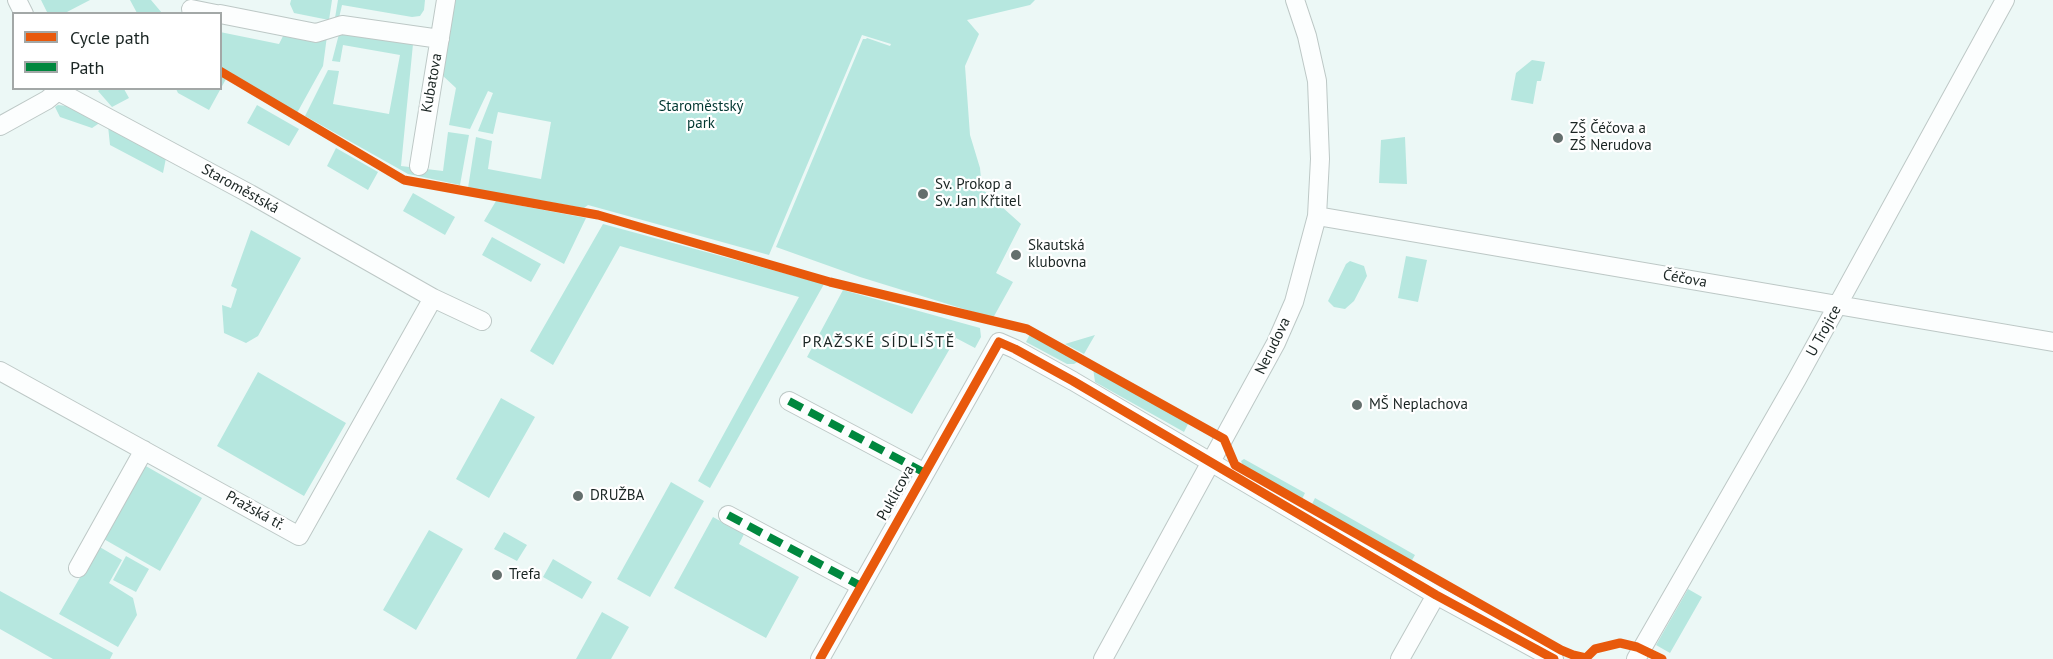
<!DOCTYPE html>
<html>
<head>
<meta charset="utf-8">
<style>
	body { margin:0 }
	#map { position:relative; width:2053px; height:659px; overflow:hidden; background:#ecf8f6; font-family:"PT Sans",sans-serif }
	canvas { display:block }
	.legend { position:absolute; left:12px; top:12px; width:210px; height:78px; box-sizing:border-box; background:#fff; border:2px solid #a3a8a7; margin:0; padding:8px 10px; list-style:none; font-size:18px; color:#1a2523 }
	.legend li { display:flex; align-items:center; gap:12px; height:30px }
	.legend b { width:30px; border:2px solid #a3a8a7 }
</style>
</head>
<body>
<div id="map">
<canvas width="2053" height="659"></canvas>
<ul class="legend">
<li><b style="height:8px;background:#e8590c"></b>Cycle path</li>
<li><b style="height:8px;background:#00873e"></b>Path</li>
</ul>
</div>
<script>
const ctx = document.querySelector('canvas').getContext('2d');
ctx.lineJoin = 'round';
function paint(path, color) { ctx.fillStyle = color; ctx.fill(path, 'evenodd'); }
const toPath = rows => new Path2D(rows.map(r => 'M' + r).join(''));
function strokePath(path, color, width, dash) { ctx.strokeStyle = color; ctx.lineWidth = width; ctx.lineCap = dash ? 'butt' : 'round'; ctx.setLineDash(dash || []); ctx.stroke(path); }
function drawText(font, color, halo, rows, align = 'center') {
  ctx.font = font + ' "PT Sans",sans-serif'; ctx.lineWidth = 4.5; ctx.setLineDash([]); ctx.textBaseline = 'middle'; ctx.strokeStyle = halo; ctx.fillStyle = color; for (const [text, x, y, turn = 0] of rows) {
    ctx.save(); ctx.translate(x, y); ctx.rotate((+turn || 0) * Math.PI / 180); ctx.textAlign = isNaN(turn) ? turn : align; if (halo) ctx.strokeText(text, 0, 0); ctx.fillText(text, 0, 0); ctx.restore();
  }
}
const green = toPath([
	[41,0,90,0,65,13,48,14],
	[130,0,151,0,162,13,137,13],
	[291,0,332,0,329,20,294,13,290,4],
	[338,0,425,0,424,10,420,16,412,17,342,5,339,18,335,18],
	[453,0,1035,0,1030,5,967,20,979,34,965,66,970,135,980,168,982,189,1021,224,996,273,1013,282,993,318,860,277,776,247,863,39,866,39,867,38,890,46,891,44,862,35,769,255,588,205,584,208,468,188,476,137,492,141,488,169,541,179,551,122,498,112,493,134,478,131,493,93,488,91,470,129,449,125,456,88,442,75],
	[220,32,279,44,285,32,327,36,323,66,297,113,221,67],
	[339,34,413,44,401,166,443,171,448,132,469,135,460,185,408,174,305,116,328,70,339,71,333,104,389,114,400,55,343,45,340,62,332,61],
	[1532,60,1545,62,1541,81,1537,81,1533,104,1511,100,1516,73],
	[221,75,226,79,209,110,178,93,176,89,220,88],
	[102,88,124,89,129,98,112,107,98,91],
	[58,105,67,106,101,122,92,128,60,117,55,107],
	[257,105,299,129,289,146,247,123],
	[108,126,166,158,163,173,110,145],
	[1405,137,1407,184,1379,183,1381,140],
	[336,148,378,172,368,190,327,166],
	[413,193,455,217,445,235,403,211],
	[496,201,586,218,564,264,484,221],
	[603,224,824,284,710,488,698,481,799,297,620,246,553,365,530,351],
	[251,230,301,258,258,336,246,343,224,333,222,305,231,308,237,289,231,286],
	[492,237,541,264,531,282,482,255],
	[1406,256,1427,260,1418,302,1398,298],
	[1350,261,1364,266,1367,276,1354,301,1345,309,1334,307,1328,301,1346,264],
	[843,290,980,328,981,337,975,348,956,338,912,414,807,357],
	[1030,334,1079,361,1074,364,1067,364,1026,342],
	[1095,335,1084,354,1065,344],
	[1093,368,1189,422,1184,432,1095,382],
	[258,372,346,423,304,496,217,446],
	[501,398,535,417,489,498,456,479],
	[1244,459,1305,493,1302,499,1243,466,1241,461],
	[144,465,202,498,160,571,102,538],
	[671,482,704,501,650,597,617,579],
	[1315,498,1415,555,1411,562,1312,504],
	[713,517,744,534,739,544,799,577,766,638,674,588],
	[429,530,463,549,416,630,383,610],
	[504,532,527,545,517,561,494,549],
	[98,546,122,560,109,583,133,598,137,615,118,647,59,614],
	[126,556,149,569,136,592,113,580],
	[553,559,592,582,582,599,543,577],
	[1688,589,1702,597,1670,653,1656,645],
	[0,591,113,653,110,659,53,659,0,629],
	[602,612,629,627,611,659,576,659]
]);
const street = toPath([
	[17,0,24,14],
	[191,9,216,14],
	[220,14,316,33,342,25,440,39],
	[58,91,250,194,433,298,482,321],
	[0,126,47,100,58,91],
	[419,166,446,0],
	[1317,216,2053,342],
	[0,371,299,536,433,298],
	[789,401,925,473],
	[728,515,861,586],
	[78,568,144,450],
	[820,659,999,342,1015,349,1073,381,1436,595,1554,659],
	[1103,659,1276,343,1294,302,1317,216,1320,159,1317,81,1307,36,1295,0],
	[1400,659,1436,595],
	[1636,659,1797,379,2005,0]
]);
const quiet = toPath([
	[789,401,925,473],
	[728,515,861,586]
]);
const cycleway = toPath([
	[220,71,404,180,598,215,830,282,1027,329,1224,439,1235,465,1561,650,1573,655,1586,658,1595,649,1620,643,1637,647,1662,659],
	[820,659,999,342,1015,349,1073,381,1436,595,1554,659]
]);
const markers = [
	[1558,138,6,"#646f6d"],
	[923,194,6,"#646f6d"],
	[1016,255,6,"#646f6d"],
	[1357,405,6,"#646f6d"],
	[578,496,6,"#646f6d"],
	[497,575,6,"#646f6d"]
];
const streetNames = [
	["Kubatova",432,83,-80],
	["Staroměstská",240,189,29],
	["Čéčova",1685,279,10],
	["U Trojice",1824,331,-61],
	["Nerudova",1273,346,-64],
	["Puklicova",896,493,-61],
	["Pražská tř.",255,511,29]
];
const parkNames = [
	["Staroměstský",701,107],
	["park",701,124]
];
const poiNames = [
	["ZŠ Čéčova a",1570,129],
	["ZŠ Nerudova",1570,146],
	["Sv. Prokop a",935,185],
	["Sv. Jan Křtitel",935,202],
	["Skautská",1028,246],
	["klubovna",1028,263],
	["MŠ Neplachova",1369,405],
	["DRUŽBA",590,496],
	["Trefa",509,575]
];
const neighbourhoodNames = [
	["PRAŽSKÉ SÍDLIŠTĚ",879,342]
];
paint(green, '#b6e7df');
strokePath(street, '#bdc8c6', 20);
strokePath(street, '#fcfefe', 18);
strokePath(quiet, '#00873e', 8, [15, 8]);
strokePath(cycleway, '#e8590c', 9);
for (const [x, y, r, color] of markers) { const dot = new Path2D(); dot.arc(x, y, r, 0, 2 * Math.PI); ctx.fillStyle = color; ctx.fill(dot); strokePath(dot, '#fff', 2); }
drawText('15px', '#1a2523', '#fff', streetNames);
drawText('15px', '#003630', '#fff', parkNames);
drawText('15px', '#1a2523', '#fff', poiNames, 'left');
ctx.letterSpacing = '1.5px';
drawText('16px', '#1a2523', '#fff', neighbourhoodNames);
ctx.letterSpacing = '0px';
</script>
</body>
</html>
